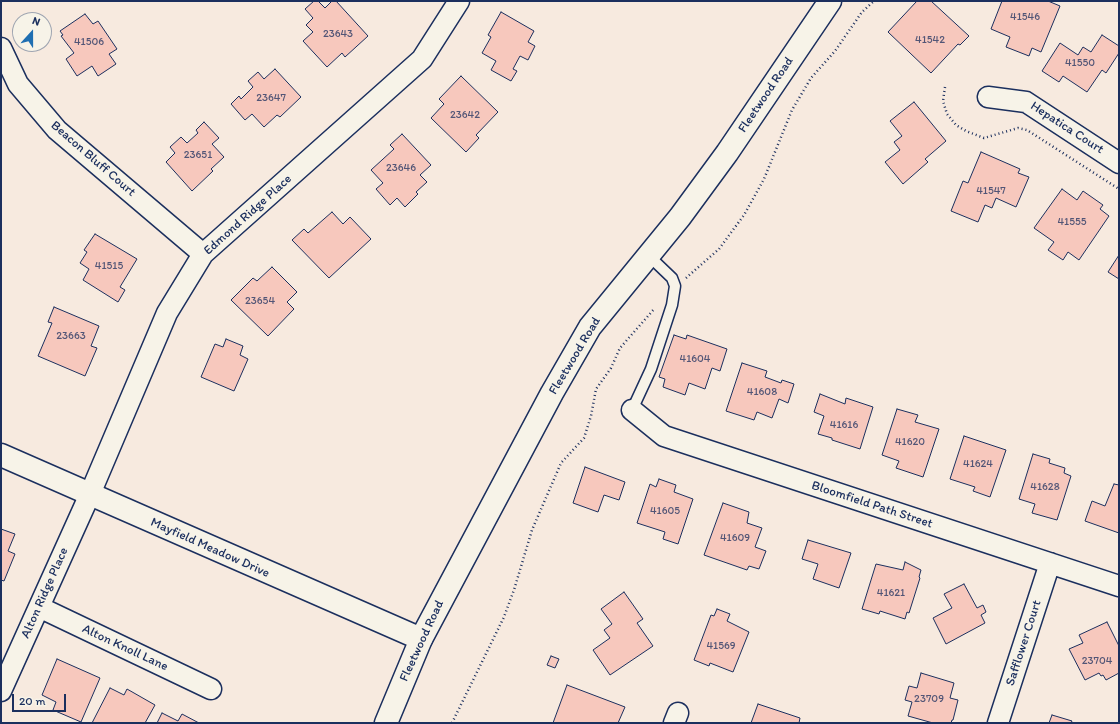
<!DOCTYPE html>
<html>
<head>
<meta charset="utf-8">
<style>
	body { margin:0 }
	#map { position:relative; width:1120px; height:724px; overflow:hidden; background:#f7eadf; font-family:Itim,sans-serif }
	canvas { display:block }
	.frame { position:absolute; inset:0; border:2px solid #1b2f5e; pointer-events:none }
	.north { position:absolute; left:12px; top:12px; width:40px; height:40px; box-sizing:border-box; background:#f7f3e8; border:1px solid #9fa5b1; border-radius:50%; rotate:21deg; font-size:11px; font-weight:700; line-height:16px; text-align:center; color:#1b2f5e }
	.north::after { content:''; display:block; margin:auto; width:14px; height:18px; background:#1f6fb2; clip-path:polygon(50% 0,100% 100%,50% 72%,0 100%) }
	.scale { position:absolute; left:12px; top:694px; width:54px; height:18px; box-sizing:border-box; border:2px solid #1b2f5e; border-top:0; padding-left:5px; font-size:12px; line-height:14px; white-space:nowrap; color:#1b2f5e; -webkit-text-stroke:3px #f7f3e8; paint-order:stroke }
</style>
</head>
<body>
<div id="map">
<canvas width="1120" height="724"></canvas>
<div class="frame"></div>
<div class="north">N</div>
<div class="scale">20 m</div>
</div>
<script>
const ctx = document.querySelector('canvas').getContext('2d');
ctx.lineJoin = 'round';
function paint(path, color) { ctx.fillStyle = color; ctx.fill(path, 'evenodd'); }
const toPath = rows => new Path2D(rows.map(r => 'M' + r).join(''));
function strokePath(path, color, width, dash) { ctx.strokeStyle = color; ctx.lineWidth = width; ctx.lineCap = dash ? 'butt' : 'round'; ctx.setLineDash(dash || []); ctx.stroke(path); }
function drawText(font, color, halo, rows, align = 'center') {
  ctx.font = font + ' Itim,sans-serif'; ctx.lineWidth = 3; ctx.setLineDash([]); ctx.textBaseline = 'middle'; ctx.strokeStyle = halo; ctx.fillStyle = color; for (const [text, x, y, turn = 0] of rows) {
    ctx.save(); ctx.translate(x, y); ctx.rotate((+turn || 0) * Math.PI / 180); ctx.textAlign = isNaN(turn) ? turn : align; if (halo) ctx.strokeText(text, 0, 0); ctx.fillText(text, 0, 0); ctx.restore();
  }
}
const building = toPath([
	[314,1,318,1,325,8,332,1,336,1,368,36,345,57,342,53,327,67,303,41,313,32,306,25,313,18,305,9,314,1],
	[917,1,931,1,969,36,960,45,958,44,931,73,888,32,917,1],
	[1002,1,1048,1,1060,6,1041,52,1032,48,1029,56,1006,47,1010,37,991,29,1002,1],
	[501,12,534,31,528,42,535,46,528,60,520,56,513,69,517,71,511,81,491,70,496,61,482,53,491,37,488,35,501,12],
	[85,14,93,24,98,21,117,49,109,54,116,64,98,76,92,66,77,76,66,59,74,53,61,36,63,35,60,31,85,14],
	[1102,35,1119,46,1119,53,1106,73,1102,70,1087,92,1063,76,1059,82,1042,71,1060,43,1078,55,1083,47,1091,52,1102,35],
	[275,69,301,97,280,117,277,115,264,127,252,114,245,120,231,104,239,96,241,99,253,87,248,81,258,72,264,79,275,69],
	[461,76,498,112,476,135,479,138,466,152,431,118,444,104,439,99,461,76],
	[914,102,946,141,925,159,928,162,903,184,885,162,900,150,894,142,902,136,890,121,914,102],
	[204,122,219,138,212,144,224,157,211,169,213,171,192,191,166,162,175,153,170,147,181,137,187,143,198,133,196,130,204,122],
	[402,134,431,165,420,175,427,182,416,192,418,194,405,207,397,198,390,205,376,189,383,183,371,170,394,149,390,145,402,134],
	[981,152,1020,169,1018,173,1029,177,1016,207,996,198,992,208,985,205,978,222,951,211,963,181,968,183,981,152],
	[1062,189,1077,200,1083,191,1103,205,1100,209,1109,216,1079,260,1068,252,1063,260,1048,250,1054,242,1034,228,1062,189],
	[332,212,343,224,350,217,371,239,329,278,292,240,304,229,308,233,332,212],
	[95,234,137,259,120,287,125,290,118,302,83,280,89,269,80,263,87,252,84,250,95,234],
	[1119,255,1119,279,1108,272,1119,255],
	[272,267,297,292,287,302,294,309,268,336,231,300,253,278,257,281,272,267],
	[54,307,99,326,91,346,97,348,85,376,38,356,52,323,48,322,54,307],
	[674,335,686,339,687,335,727,349,720,371,712,368,705,389,689,383,685,395,663,387,665,379,659,377,674,335],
	[226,339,243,346,240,355,248,359,234,391,201,377,215,344,223,347,226,339],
	[742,363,767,371,765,377,781,383,782,380,794,384,788,403,779,399,772,418,757,412,754,420,726,411,742,363],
	[820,394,845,404,846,398,873,407,860,449,832,440,832,438,818,434,824,416,814,412,820,394],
	[897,409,918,415,915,422,939,429,923,477,896,468,899,461,882,455,897,409],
	[964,436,1006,450,990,497,973,491,975,487,950,479,964,436],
	[1033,454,1050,459,1049,463,1065,468,1064,473,1071,476,1057,520,1032,513,1035,504,1019,499,1033,454],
	[585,467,625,482,619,500,604,495,598,512,573,503,585,467],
	[659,479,676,485,674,492,693,499,678,544,663,539,665,532,637,523,650,484,656,487,659,479],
	[1114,484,1119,485,1119,533,1085,521,1092,501,1105,506,1114,484],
	[723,503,749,512,747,523,762,528,755,547,766,551,759,569,749,566,747,570,704,555,723,503],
	[1,529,15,534,8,551,15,554,4,581,1,580,1,529],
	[808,540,851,553,839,588,813,579,818,564,802,559,808,540],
	[905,562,921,570,919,577,920,578,909,613,907,612,905,619,880,611,879,614,862,609,876,564,903,570,905,562],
	[964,584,977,608,983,605,986,612,981,615,985,623,946,644,933,618,952,608,944,594,964,584],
	[624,592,643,619,637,623,653,646,610,675,593,650,610,638,604,630,612,624,601,609,624,592],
	[717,609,730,614,727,621,749,632,733,672,710,663,709,666,694,660,711,615,714,616,717,609],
	[1107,622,1119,646,1119,673,1106,680,1103,675,1101,676,1099,673,1085,680,1069,649,1083,643,1079,635,1107,622],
	[551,656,559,659,555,668,547,665,551,656],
	[57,659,100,678,81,722,53,710,56,702,42,695,57,659],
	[921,673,954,683,950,698,958,700,953,720,952,720,951,723,933,723,908,716,912,702,905,700,909,686,917,688,921,673],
	[567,685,625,707,618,723,553,723,567,685],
	[110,688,124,695,127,689,155,705,145,723,92,723,110,688],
	[758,704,800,718,799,723,751,723,758,704],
	[162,713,178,721,182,714,199,723,157,723,162,713],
	[1052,715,1072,721,1071,723,1049,723,1052,715]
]);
const path = toPath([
	[945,87,943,101,947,114,956,125,966,131,984,138,1018,128,1027,130,1119,189],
	[686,278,719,249,744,215,764,179,792,110,811,78,835,51,862,12,874,1],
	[452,723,504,617,514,590,532,530,561,463,584,438,591,416,596,389,611,368,620,348,655,308]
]);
const service = toPath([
	[632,410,651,369,672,305,675,286,672,278,648,255]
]);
const minor = toPath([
	[1,48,18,84,57,130,203,254],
	[988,97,1026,102,1119,163],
	[632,410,664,436,1119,586],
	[39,607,211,689],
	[1,691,90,494,167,313,203,254,422,59,459,1],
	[674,723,678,713],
	[998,723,1050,563]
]);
const tertiary = toPath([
	[1,455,421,639]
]);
const secondary = toPath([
	[386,723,421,639,552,393,590,327,680,217,727,153,830,1]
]);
const numberNames = [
	["41546",1025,17],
	["23643",338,34],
	["41542",930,40],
	["41506",89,42],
	["41550",1080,63],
	["23647",271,98],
	["23642",465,115],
	["23651",198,155],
	["23646",401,168],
	["41547",991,191],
	["41555",1072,222],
	["41515",109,266],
	["23654",260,301],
	["23663",71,336],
	["41604",695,359],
	["41608",762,392],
	["41616",844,425],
	["41620",910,442],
	["41624",978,464],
	["41628",1045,487],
	["41605",665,511],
	["41609",735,538],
	["41621",891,593],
	["41569",721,646],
	["23704",1097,661],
	["23709",929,699]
];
const streetNames = [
	["Fleetwood Road",766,95,-56],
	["Hepatica Court",1067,128,33],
	["Beacon Bluff Court",93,159,41],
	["Edmond Ridge Place",248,215,-42],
	["Fleetwood Road",575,356,-59],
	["Bloomfield Path Street",872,505,18],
	["Mayfield Meadow Drive",210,548,24],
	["Alton Ridge Place",45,593,-66],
	["Fleetwood Road",422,641,-65],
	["Safflower Court",1024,643,-72],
	["Alton Knoll Lane",125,648,25]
];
paint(building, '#f7c8bd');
strokePath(building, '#1b2f5e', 1);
strokePath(service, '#1b2f5e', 13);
strokePath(minor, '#1b2f5e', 23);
strokePath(tertiary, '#1b2f5e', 25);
strokePath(secondary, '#1b2f5e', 25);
strokePath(path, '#1b2f5e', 2.5, [1, 3]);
strokePath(service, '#f7f3e8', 10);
strokePath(minor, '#f7f3e8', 20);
strokePath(tertiary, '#f7f3e8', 22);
strokePath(secondary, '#f7f3e8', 22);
drawText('11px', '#525576', null, numberNames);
drawText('13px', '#1b2f5e', '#f7f3e8', streetNames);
</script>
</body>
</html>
